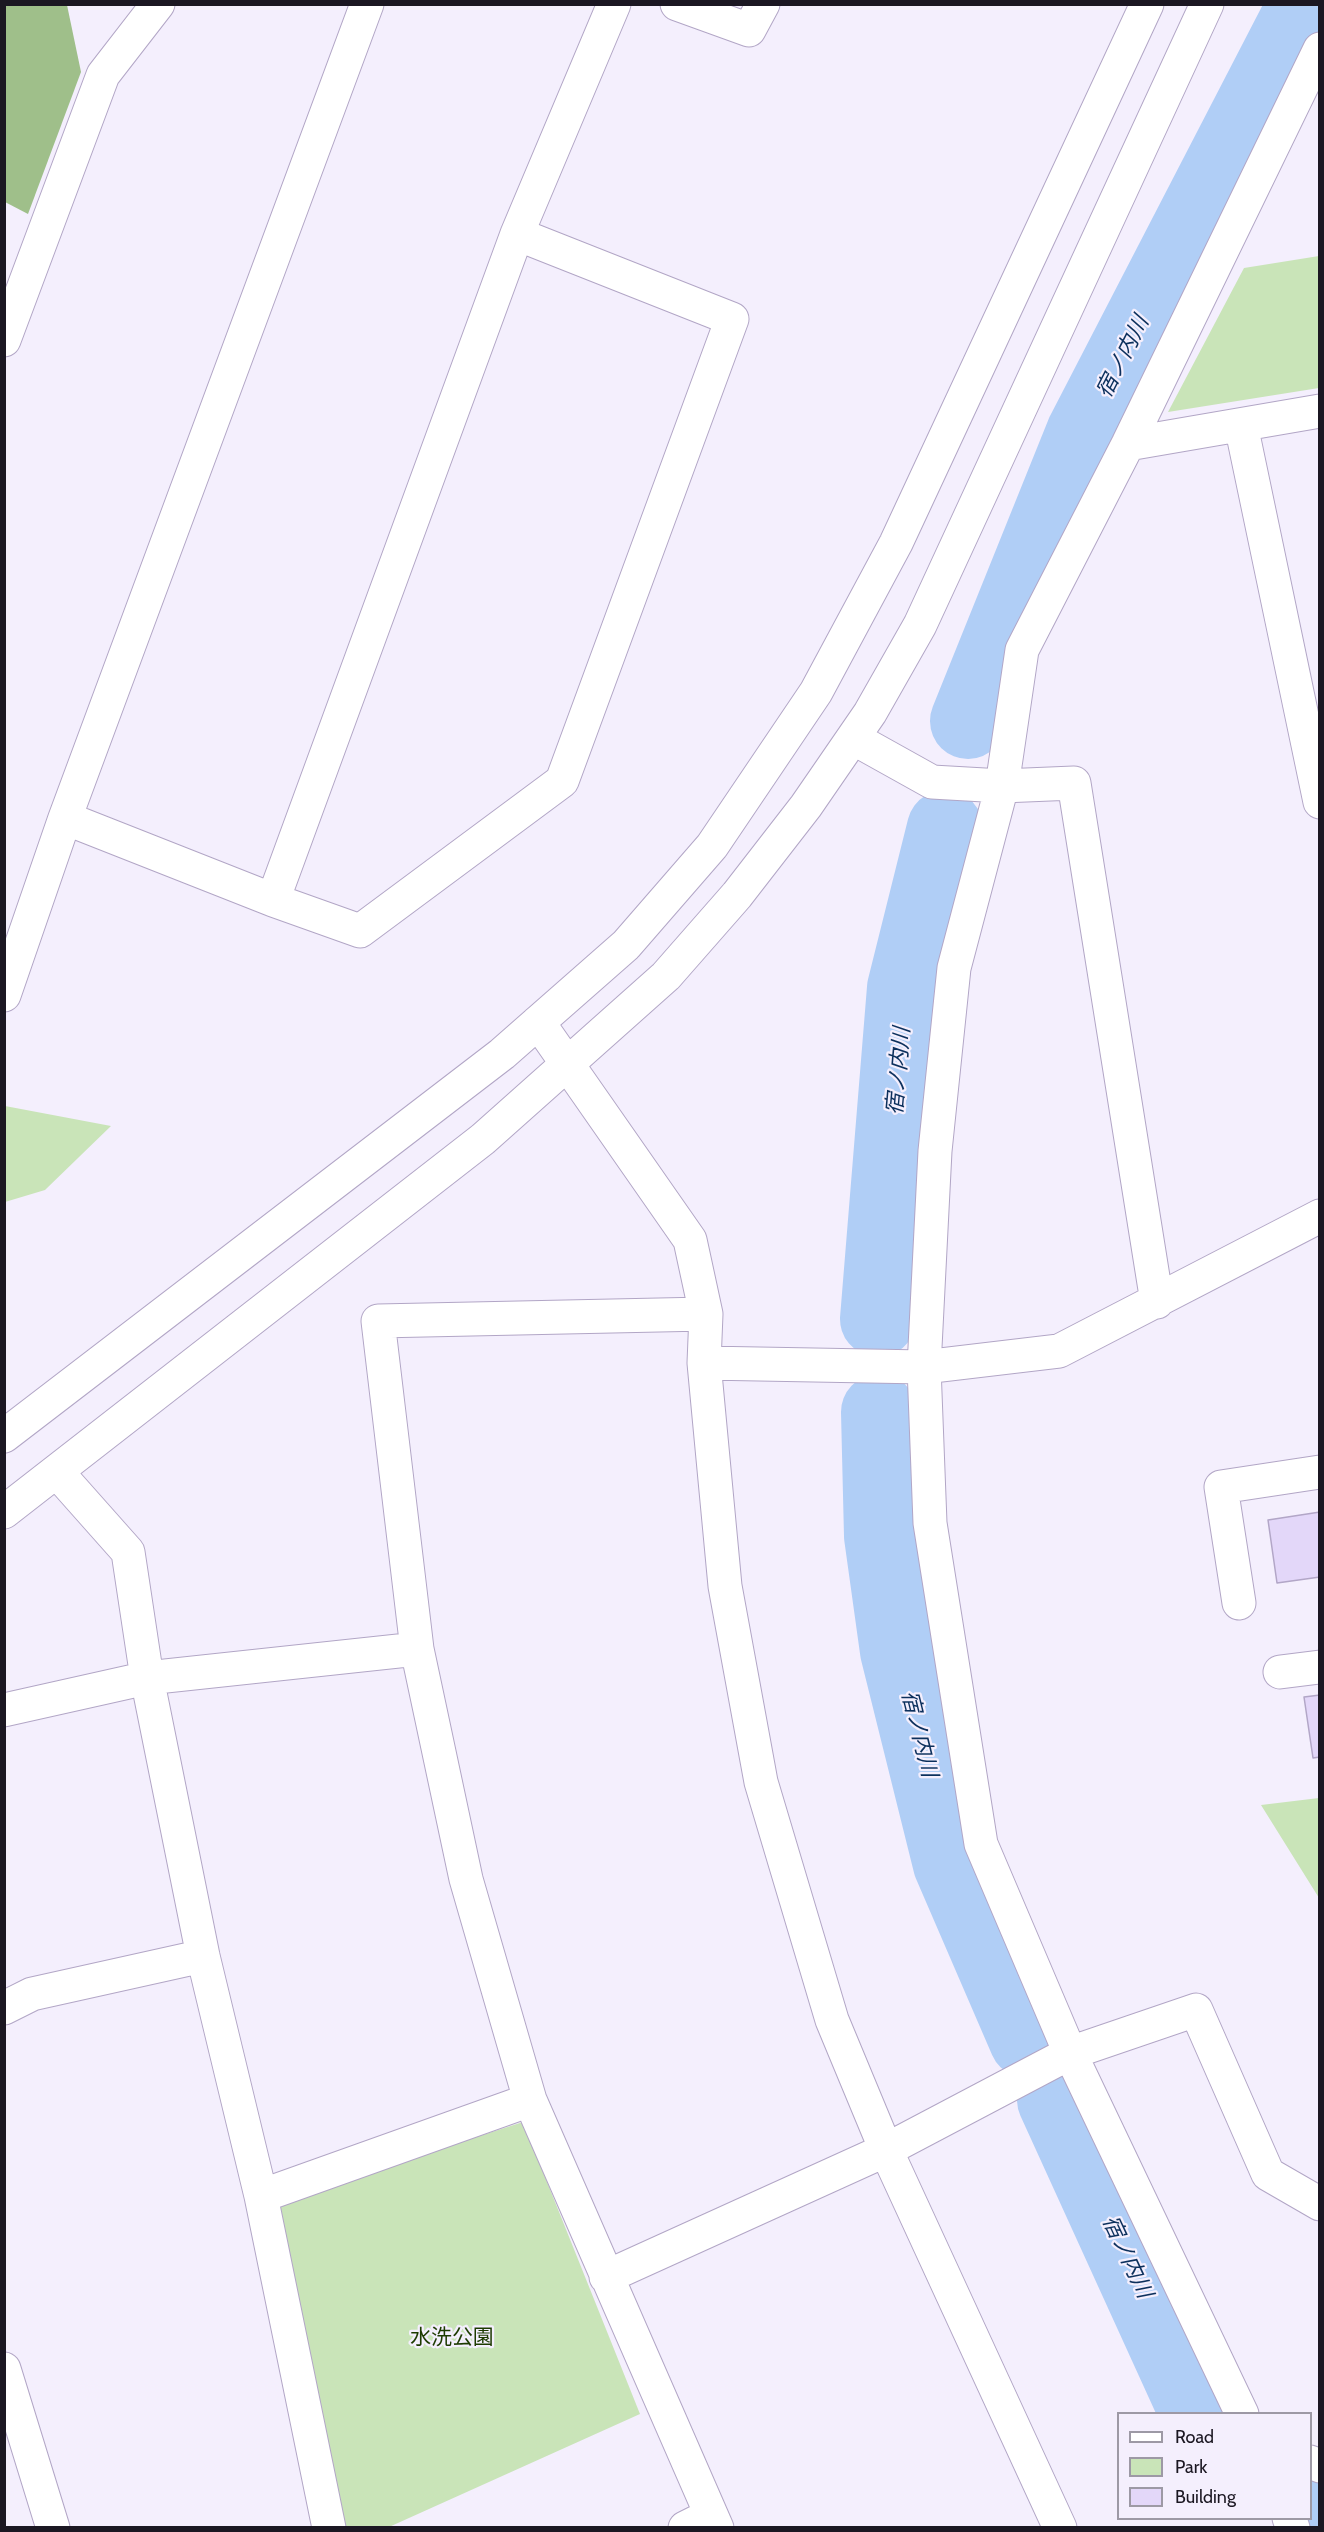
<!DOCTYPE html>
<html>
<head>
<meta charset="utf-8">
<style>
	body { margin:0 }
	#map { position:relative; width:1324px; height:2532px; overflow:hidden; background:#f4effd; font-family:Cabin,sans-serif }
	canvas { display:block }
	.frame { position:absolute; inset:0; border:6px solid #1b1722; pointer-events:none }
	.legend { position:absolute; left:1117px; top:2412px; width:195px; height:108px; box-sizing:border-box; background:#f4effd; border:2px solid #9d99a5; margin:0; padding:8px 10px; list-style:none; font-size:18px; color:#1b1722 }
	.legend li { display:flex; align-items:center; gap:12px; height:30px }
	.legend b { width:30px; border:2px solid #9d99a5 }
</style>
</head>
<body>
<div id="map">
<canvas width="1324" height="2532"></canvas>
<div class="frame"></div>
<ul class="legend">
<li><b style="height:8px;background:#fff"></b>Road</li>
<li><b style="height:16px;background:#c9e4b8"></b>Park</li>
<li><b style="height:16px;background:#e3d7f9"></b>Building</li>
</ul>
</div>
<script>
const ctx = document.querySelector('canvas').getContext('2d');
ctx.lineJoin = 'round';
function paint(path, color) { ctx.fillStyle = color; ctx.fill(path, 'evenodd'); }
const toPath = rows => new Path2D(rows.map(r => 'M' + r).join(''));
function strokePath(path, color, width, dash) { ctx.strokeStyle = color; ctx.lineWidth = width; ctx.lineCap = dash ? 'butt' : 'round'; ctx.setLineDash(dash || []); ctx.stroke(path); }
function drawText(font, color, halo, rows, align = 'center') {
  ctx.font = font + ' Cabin,"Noto Sans JP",sans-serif'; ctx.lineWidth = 4.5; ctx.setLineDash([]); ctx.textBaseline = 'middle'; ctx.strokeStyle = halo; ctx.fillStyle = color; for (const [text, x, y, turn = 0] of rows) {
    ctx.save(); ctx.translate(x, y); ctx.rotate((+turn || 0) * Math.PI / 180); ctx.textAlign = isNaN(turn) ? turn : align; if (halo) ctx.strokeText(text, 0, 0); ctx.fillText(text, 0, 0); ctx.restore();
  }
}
const green = toPath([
	[1319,256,1319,388,1168,412,1244,268],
	[5,1106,111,1126,45,1190,5,1202],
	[1319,1798,1320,1798,1319,1898,1261,1805],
	[523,2122,640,2414,389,2527,342,2527,275,2202]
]);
const forest = toPath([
	[4,5,67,5,81,72,28,214,5,202]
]);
const river = toPath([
	[968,721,1084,433,1306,4],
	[878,1319,905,988,945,828],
	[879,1412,882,1536,898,1651,951,1864,1027,2040],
	[1055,2100,1198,2414],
	[1312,2499,1320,2503]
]);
const building = toPath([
	[1320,1512,1320,1577,1277,1583,1268,1520,1320,1512],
	[1320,1695,1320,1757,1313,1758,1304,1697,1320,1695]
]);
const minor = toPath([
	[677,4,749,30,763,4],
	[4,340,103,75,158,4],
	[1241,425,1320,802],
	[1128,444,1320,411],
	[853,738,932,782,1002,786,1074,783,1157,1302],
	[65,818,273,900,517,234,614,4],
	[273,900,360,931,562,781,732,319,517,234],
	[4,995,65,818,367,4],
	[538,1022,690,1240,706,1314,704,1363,725,1586,761,1782,832,2020,886,2150,1060,2528],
	[706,1314,378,1321,417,1649,466,1879,530,2100,717,2528],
	[704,1363,924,1367,1059,1351,1320,1216],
	[4,1436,502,1054,626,945,712,846,816,692,896,543,1147,4],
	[57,1472,128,1552,147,1678,203,1956,261,2196,329,2528],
	[4,1512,483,1139,666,976,737,895,806,806,870,713,920,625,1207,4],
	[1239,1603,1221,1487,1320,1472],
	[1280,1672,1320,1667],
	[4,1710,147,1678,417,1649],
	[4,2008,32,1994,203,1956],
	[261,2196,530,2100],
	[606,2277,886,2150,1070,2053,1196,2010,1268,2174,1320,2204],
	[4,2369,53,2528],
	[1242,2414,1070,2053,981,1844,930,1523,924,1367,935,1151,954,968,1002,786,1022,650,1128,444,1320,49],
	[1310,2462,1320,2466],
	[1289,2518,1293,2528],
	[685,2528,711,2515]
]);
const parkNames = [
	["水洗公園",452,2338]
];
const waterNames = [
	["宿ノ内川",1123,357,-63],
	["宿ノ内川",899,1071,-85],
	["宿ノ内川",919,1734,76],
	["宿ノ内川",1127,2257,65]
];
paint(green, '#c9e4b8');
paint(forest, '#9fbf8a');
strokePath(river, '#b0cef6', 76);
paint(building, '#e3d7f9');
strokePath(building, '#b2a6c7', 1.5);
strokePath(minor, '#b2a6c6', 35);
strokePath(minor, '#fff', 33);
drawText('21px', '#1d3b00', '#f4effd', parkNames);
drawText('italic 22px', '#0c305d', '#f4effd', waterNames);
</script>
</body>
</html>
